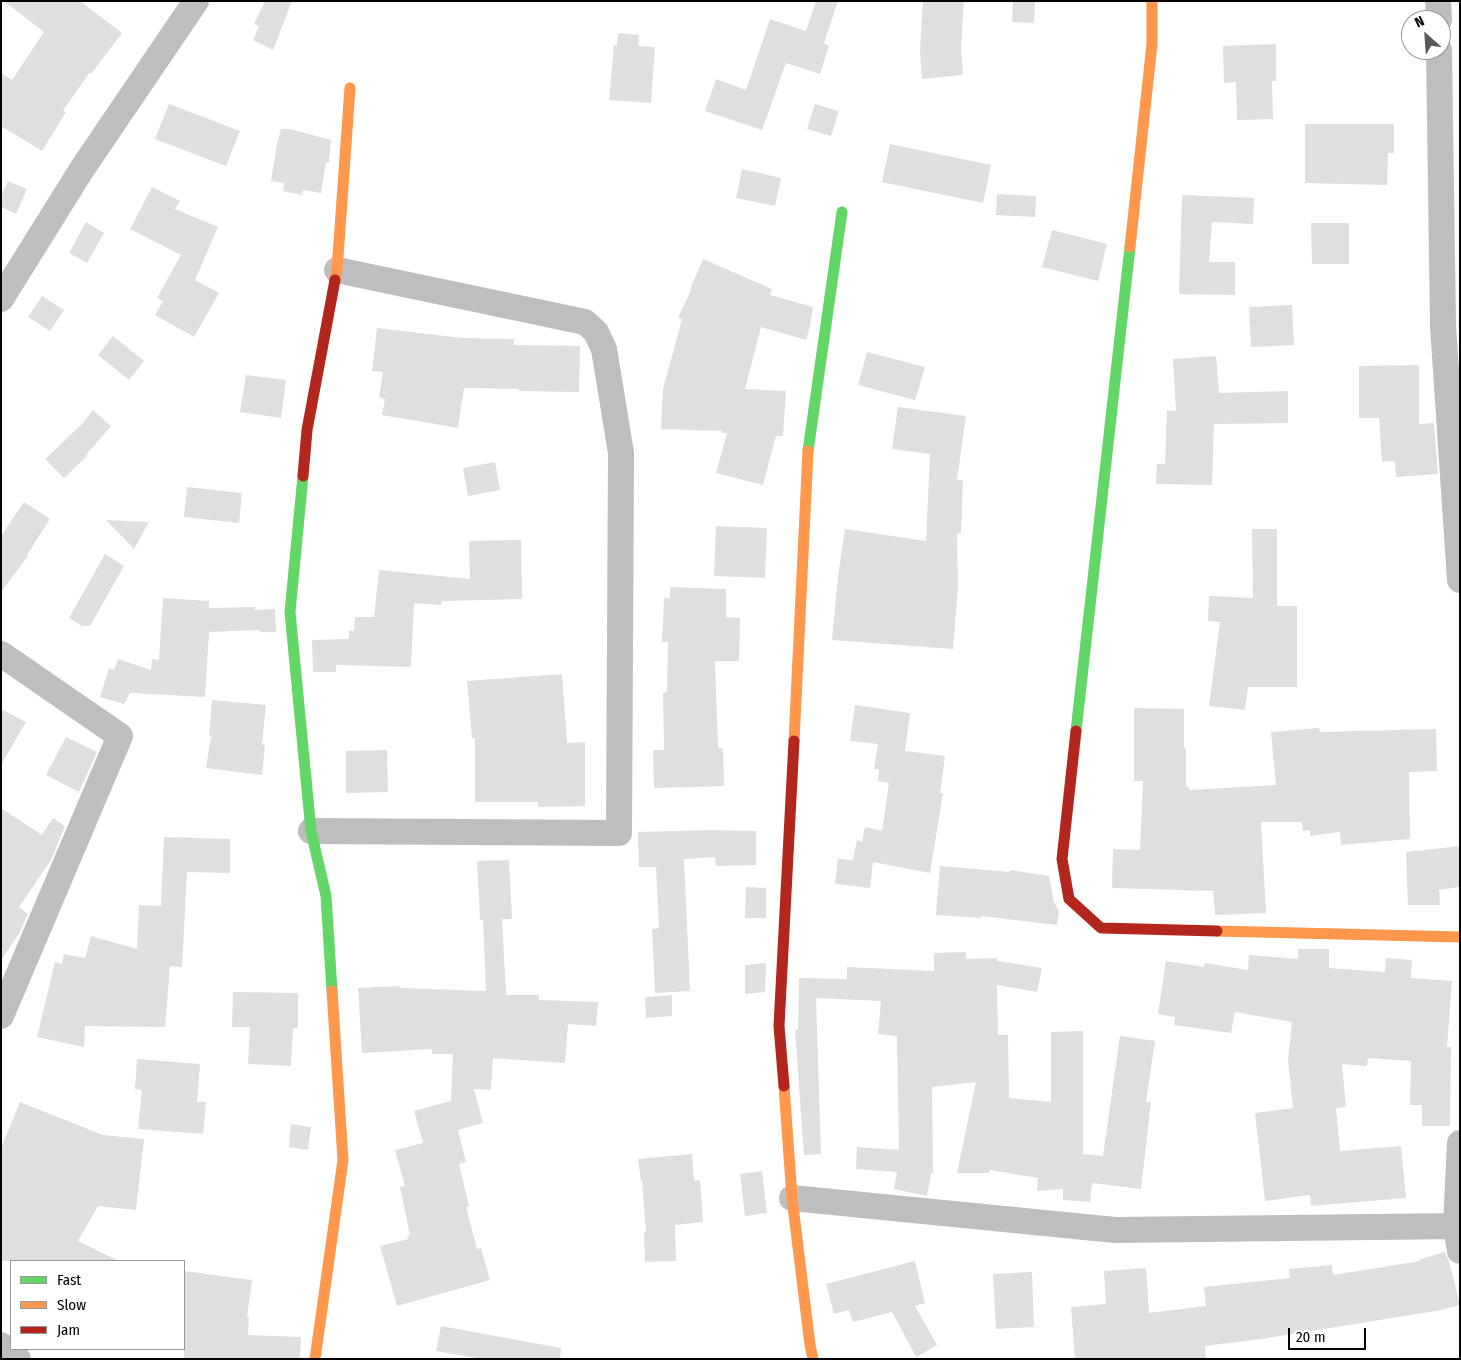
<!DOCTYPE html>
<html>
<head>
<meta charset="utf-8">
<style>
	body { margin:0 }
	#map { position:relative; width:1461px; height:1360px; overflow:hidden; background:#fff; font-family:"Fira Sans Condensed",sans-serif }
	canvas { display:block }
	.frame { position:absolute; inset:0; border:2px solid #000; pointer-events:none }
	.legend { position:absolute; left:10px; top:1260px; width:175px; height:90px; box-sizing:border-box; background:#fff; border:1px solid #999; margin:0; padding:6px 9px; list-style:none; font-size:15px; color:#000 }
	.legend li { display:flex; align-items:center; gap:10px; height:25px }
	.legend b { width:25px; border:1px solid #999 }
	.north { position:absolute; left:1401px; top:10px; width:50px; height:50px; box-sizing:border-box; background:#fff; border:1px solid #999; border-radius:50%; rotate:334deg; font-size:14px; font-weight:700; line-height:20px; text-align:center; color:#000 }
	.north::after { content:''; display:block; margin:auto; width:18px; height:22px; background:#595959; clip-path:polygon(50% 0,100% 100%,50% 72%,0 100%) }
	.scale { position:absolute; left:1288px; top:1328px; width:78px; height:22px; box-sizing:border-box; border:2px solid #000; border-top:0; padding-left:6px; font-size:15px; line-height:18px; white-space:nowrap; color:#000; -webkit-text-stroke:4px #fff; paint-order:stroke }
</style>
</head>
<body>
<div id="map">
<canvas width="1461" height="1360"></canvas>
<div class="frame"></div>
<ul class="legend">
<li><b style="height:6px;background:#63d668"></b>Fast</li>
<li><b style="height:6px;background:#ff974d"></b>Slow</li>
<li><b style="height:6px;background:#b3261e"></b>Jam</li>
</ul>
<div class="north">N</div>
<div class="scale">20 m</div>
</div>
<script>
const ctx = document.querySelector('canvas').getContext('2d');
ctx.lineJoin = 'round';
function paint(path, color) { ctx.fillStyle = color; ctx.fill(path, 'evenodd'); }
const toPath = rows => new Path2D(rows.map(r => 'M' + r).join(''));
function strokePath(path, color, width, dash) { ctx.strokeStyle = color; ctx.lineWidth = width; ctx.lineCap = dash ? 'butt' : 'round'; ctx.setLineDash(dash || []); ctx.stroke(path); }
const building = toPath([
	[4,1,80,1,122,33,91,74,89,73,63,111,66,112,42,151,1,126,1,73,12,80,44,32],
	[265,1,292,1,273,50,253,40,259,26,254,24],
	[816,1,838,1,824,43,829,46,820,74,786,63,762,130,705,111,716,79,746,90,770,19,806,31],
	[923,1,964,1,961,49,963,75,922,79,920,51],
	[1013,1,1035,1,1034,23,1012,22],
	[618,33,639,35,638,46,655,47,651,103,609,100,614,45,617,46],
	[1276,44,1276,81,1272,81,1273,119,1237,120,1236,82,1224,83,1223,46],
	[169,104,240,131,226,166,155,139],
	[815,104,839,111,831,136,807,129],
	[1305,124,1394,124,1394,153,1388,153,1387,185,1305,183],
	[281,129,290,129,331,140,329,163,326,162,321,193,303,190,302,195,283,191,284,183,271,181,277,144],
	[890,144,991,165,983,203,882,182],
	[742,169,781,178,775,206,736,198],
	[8,181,27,189,16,214,1,207,1,196],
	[152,187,180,201,175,209,218,227,195,280,219,293,194,337,155,315,163,301,157,298,181,255,130,229],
	[997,194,1036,196,1035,217,996,215],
	[1182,195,1254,198,1253,224,1212,222,1209,262,1235,262,1235,295,1179,294],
	[86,222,104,233,87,263,69,253],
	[1311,223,1349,223,1349,264,1312,264],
	[1052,230,1107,244,1098,281,1042,267],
	[703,259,772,289,770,295,813,307,810,326,806,340,761,327,745,389,786,391,783,436,776,436,763,485,716,473,727,433,722,433,722,431,661,429,663,389,682,319,678,318,691,290,690,289],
	[42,296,64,310,50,331,28,317],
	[1292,305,1294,345,1251,347,1249,307],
	[377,328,462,338,514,339,514,345,580,346,579,392,519,391,519,389,464,388,458,428,382,415,385,399,379,397,383,372,372,371],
	[113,336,144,361,129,380,98,355],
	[867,352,925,367,915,400,858,385],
	[1216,356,1219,393,1288,391,1288,423,1214,424,1212,485,1156,484,1157,464,1165,464,1167,410,1176,411,1173,359],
	[1419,365,1419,424,1434,423,1438,474,1396,477,1395,461,1382,462,1379,418,1359,418,1359,366],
	[246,375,286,380,281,418,240,412],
	[898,407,966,416,957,480,963,480,961,533,957,533,958,586,953,649,832,640,838,576,845,529,926,541,930,454,892,449],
	[93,410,111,426,86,455,87,456,64,478,45,459,83,423],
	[495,462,500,490,468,496,463,468],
	[187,487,242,493,239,523,184,517],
	[24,502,50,519,27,555,28,556,1,592,1,536],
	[106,520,149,522,134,549],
	[716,526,767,528,765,578,714,576],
	[1252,529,1277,529,1277,606,1297,606,1297,687,1248,687,1245,710,1209,706,1220,622,1208,621,1209,596,1253,598],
	[521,540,522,599,442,601,441,605,414,603,411,667,336,665,336,672,313,672,312,640,349,639,349,630,354,631,355,617,374,617,379,570,470,579,469,541],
	[105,554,124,566,90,626,82,626,69,618],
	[670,587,726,589,726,617,740,618,739,661,715,661,718,748,723,748,724,786,654,788,653,750,664,750,663,693,667,692,668,642,662,642,664,598,670,598],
	[163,598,209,601,209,608,255,607,255,610,275,609,276,632,260,632,260,630,209,632,205,697,130,693,124,704,100,697,109,668,114,670,118,659,151,670,152,659,159,660],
	[562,674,567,743,585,742,585,806,538,807,538,802,475,802,475,738,472,738,467,681],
	[212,700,266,705,262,744,265,745,262,775,206,768,211,736,209,735],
	[855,705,910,713,905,751,945,756,940,793,943,793,930,873,873,862,870,888,835,884,838,859,853,860,857,840,862,842,865,827,882,831,889,783,878,781,879,769,874,769,878,744,850,741],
	[1134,708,1184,709,1184,748,1186,748,1186,787,1189,787,1189,790,1276,785,1271,732,1319,728,1320,732,1436,729,1437,771,1409,772,1410,839,1341,845,1340,832,1310,836,1310,830,1303,831,1302,822,1261,822,1266,913,1215,915,1213,891,1112,888,1113,849,1140,850,1143,781,1134,781],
	[1,709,26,722,1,765],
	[66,737,97,752,79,792,46,775],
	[387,750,388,792,346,793,346,751],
	[1,808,42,835,53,818,65,826,51,860,19,907,28,914,19,934,1,960],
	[712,830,756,831,756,865,716,866,715,857,684,859,690,991,655,993,652,929,659,928,656,867,639,867,638,832],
	[164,837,230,839,230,873,187,872,182,967,170,966,165,1027,85,1026,84,1047,37,1037,55,962,62,964,64,954,85,958,91,936,137,949,139,905,161,906],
	[1460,846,1460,887,1439,890,1440,905,1408,905,1406,852],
	[509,860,512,919,502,919,506,995,539,995,539,1000,598,1002,596,1026,568,1024,565,1063,493,1058,491,1090,474,1089,483,1123,458,1130,466,1162,459,1164,469,1206,466,1207,477,1249,481,1248,490,1280,397,1306,380,1246,408,1239,407,1236,410,1235,400,1187,405,1186,395,1150,423,1143,414,1111,451,1101,453,1054,432,1054,432,1049,362,1053,358,988,400,986,401,988,486,991,483,920,480,920,477,861],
	[940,866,1010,872,1010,870,1049,876,1054,902,1059,911,1057,925,981,916,981,918,936,915],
	[746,887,766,888,766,918,745,918],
	[1298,949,1329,949,1329,968,1385,972,1386,958,1412,960,1411,978,1452,981,1447,1047,1451,1047,1450,1126,1422,1126,1422,1105,1410,1105,1411,1061,1368,1058,1367,1066,1342,1064,1346,1107,1336,1108,1340,1151,1401,1146,1406,1198,1311,1206,1310,1195,1265,1201,1255,1113,1293,1108,1288,1060,1292,1022,1235,1012,1231,1033,1174,1025,1175,1017,1158,1014,1166,961,1204,967,1205,963,1248,970,1249,955,1298,959],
	[966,952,966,959,997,958,997,961,1042,968,1037,992,997,985,998,1035,1008,1035,1009,1098,1051,1102,1051,1032,1083,1031,1083,1154,1103,1156,1120,1036,1155,1041,1146,1102,1151,1102,1141,1189,1092,1183,1090,1202,1063,1200,1063,1189,1037,1191,1038,1178,990,1170,989,1173,957,1173,976,1082,932,1087,933,1173,931,1173,927,1196,894,1189,897,1172,856,1169,857,1147,899,1150,897,1036,878,1034,881,1001,816,998,821,1154,804,1155,795,1030,798,1030,799,978,847,979,847,967,934,971,934,953],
	[766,963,765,992,745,994,745,965],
	[233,992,298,993,298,1028,293,1028,291,1066,248,1064,250,1027,232,1027],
	[672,995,672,1016,646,1018,645,997],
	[137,1059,200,1064,197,1102,206,1102,203,1134,138,1129,142,1090,135,1089],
	[20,1102,103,1135,144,1139,136,1210,98,1206,78,1241,119,1261,1,1261,1,1148],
	[291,1124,311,1127,308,1150,289,1147],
	[692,1154,694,1181,700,1180,703,1222,675,1225,676,1261,645,1262,644,1232,646,1232,642,1181,641,1181,638,1159],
	[762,1171,767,1213,745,1216,740,1174],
	[1445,1252,1449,1261,1460,1305,1442,1310,1261,1339,1205,1346,1206,1359,1075,1359,1071,1307,1106,1304,1104,1271,1146,1268,1149,1313,1206,1306,1204,1287,1290,1278,1289,1269,1332,1265,1333,1275,1420,1261,1420,1259],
	[915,1261,925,1303,915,1306,937,1345,916,1357,892,1312,853,1322,849,1310,834,1314,826,1284],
	[184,1271,252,1280,247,1317,249,1317,248,1335,301,1337,300,1359,184,1359],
	[1032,1272,1034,1327,996,1329,993,1274],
	[441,1326,561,1348,560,1359,482,1359,436,1351]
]);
const street = toPath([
	[1438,1,1439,20],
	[1439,50,1443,326,1460,580],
	[1,299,82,169,196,1],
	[1,654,120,736,1,1016],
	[311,831,619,833,621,453,604,349,596,332,585,322,337,270],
	[1460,1143,1456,1226,1460,1251],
	[792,1198,1115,1230,1460,1226],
	[1,1345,18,1359]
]);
const fast = toPath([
	[808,451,842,212],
	[303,476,290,612,311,831,326,896,332,991],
	[1076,731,1130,247]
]);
const slow = toPath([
	[1130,247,1152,44,1152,1],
	[335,280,337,270,350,88],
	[794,741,808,451],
	[1217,931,1460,937],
	[784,1086,792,1198,810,1345,813,1359],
	[315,1359,343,1160,332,991]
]);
const jam = toPath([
	[303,476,307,430,335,280],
	[1076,731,1062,859,1069,899,1101,928,1217,931],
	[784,1086,779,1026,794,741]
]);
paint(building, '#dfdfdf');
strokePath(street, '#bebebe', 26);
strokePath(fast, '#63d668', 11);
strokePath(slow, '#ff974d', 11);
strokePath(jam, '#b3261e', 11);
</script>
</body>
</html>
